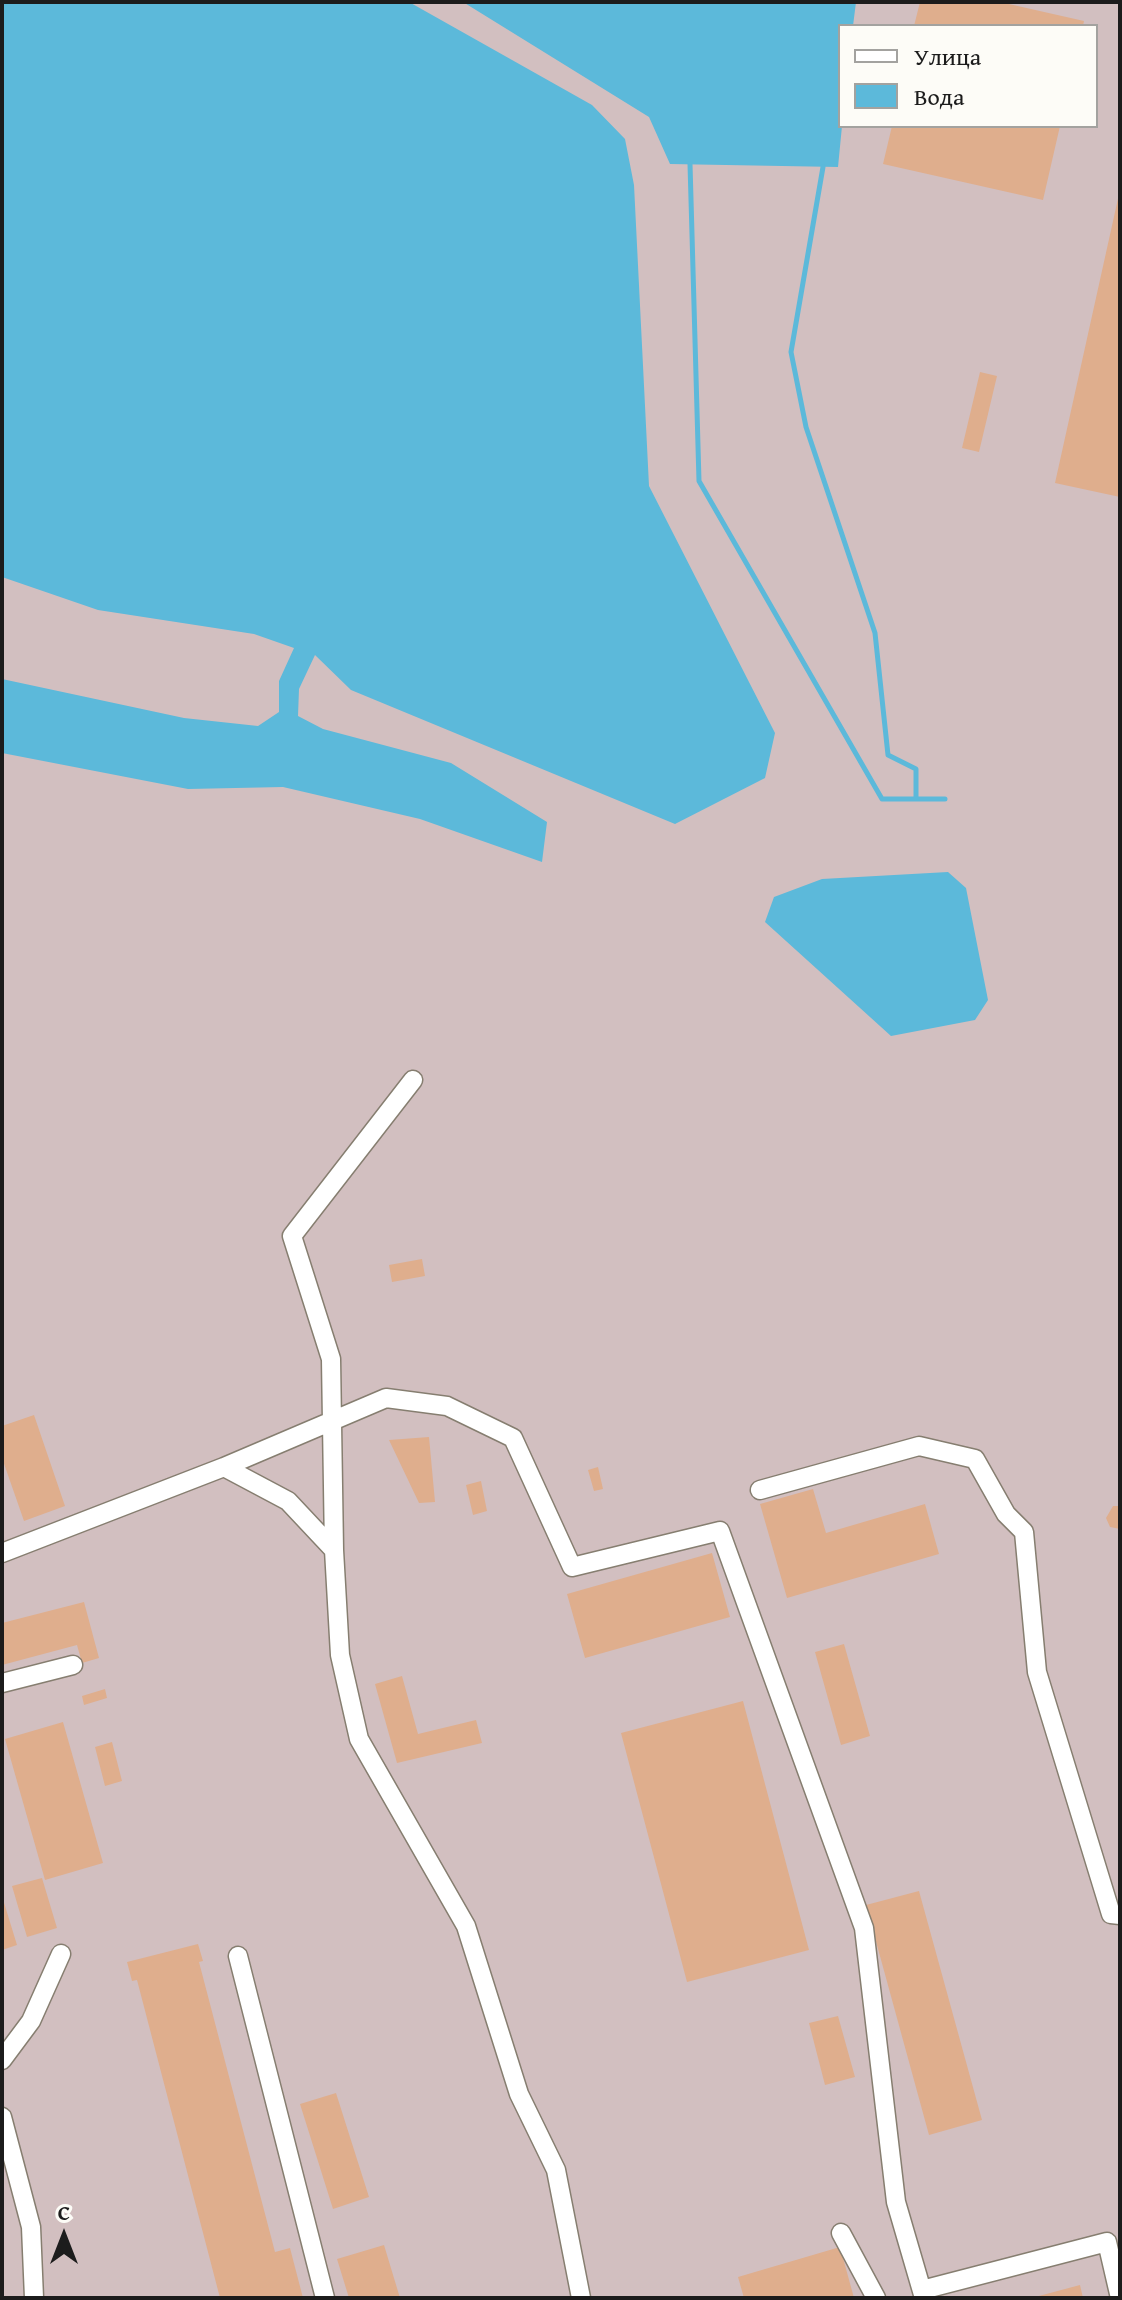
<!DOCTYPE html>
<html>
<head>
<meta charset="utf-8">
<style>
	body { margin:0 }
	#map { position:relative; width:1122px; height:2300px; overflow:hidden; background:#f0e1c3; font-family:"Gentium Book Plus",serif }
	canvas { display:block }
	.frame { position:absolute; inset:0; border:4px solid #1c1c1c; pointer-events:none }
	.legend { position:absolute; left:838px; top:24px; width:260px; height:104px; box-sizing:border-box; background:#fdfcf7; border:2px solid #a3a29f; margin:0; padding:10px 14px; list-style:none; font-size:24px; color:#1c1c1c }
	.legend li { display:flex; align-items:center; gap:16px; height:40px }
	.legend b { width:40px; border:2px solid #a3a29f }
	.north { position:absolute; left:24px; top:2196px; width:80px; height:80px; -webkit-text-stroke:6px #fdfcf7; paint-order:stroke; rotate:0deg; font-size:22px; font-weight:700; line-height:32px; text-align:center; color:#1c1c1c }
	.north::after { content:''; display:block; margin:auto; width:28px; height:36px; background:#1c1c1c; clip-path:polygon(50% 0,100% 100%,50% 72%,0 100%) }
</style>
</head>
<body>
<div id="map">
<canvas width="1122" height="2300"></canvas>
<div class="frame"></div>
<ul class="legend">
<li><b style="height:10px;background:#fff"></b>Улица</li>
<li><b style="height:22px;background:#5cb9da"></b>Вода</li>
</ul>
<div class="north">С</div>
</div>
<script>
const ctx = document.querySelector('canvas').getContext('2d');
ctx.lineJoin = 'round';
function paint(path, color) { ctx.fillStyle = color; ctx.fill(path, 'evenodd'); }
const toPath = rows => new Path2D(rows.map(r => 'M' + r).join(''));
function strokePath(path, color, width, dash) { ctx.strokeStyle = color; ctx.lineWidth = width; ctx.lineCap = dash ? 'butt' : 'round'; ctx.setLineDash(dash || []); ctx.stroke(path); }
const industrial = toPath([
	[2,2,1120,2,1120,2298,2,2298],
	[840,26,1096,26,1096,126,840,126]
]);
const water = toPath([
	[2,2,409,2,592,105,625,139,634,185,649,486,775,733,765,778,675,824,351,690,315,655,299,689,298,716,323,729,451,763,547,822,542,862,420,819,283,787,188,789,2,753,2,679,184,718,258,726,279,712,279,681,294,648,254,634,98,610,2,577],
	[463,2,856,2,853,26,840,26,840,126,842,126,838,167,670,164,649,117],
	[948,872,966,888,988,1000,975,1020,891,1036,765,922,774,897,822,879]
]);
const stream = toPath([
	[690,164,699,481,882,799,945,799],
	[823,167,791,352,806,427,875,633,888,755,916,769,916,799]
]);
const building = toPath([
	[920,2,1000,2,1084,21,1083,26,914,26],
	[892,126,1060,126,1043,200,883,164],
	[1119,194,1120,194,1120,497,1055,483],
	[980,372,997,376,979,452,962,448],
	[422,1259,425,1276,392,1282,389,1265],
	[34,1415,65,1506,24,1521,2,1458,2,1426],
	[429,1437,435,1502,419,1503,389,1440],
	[598,1467,603,1489,594,1491,588,1470],
	[481,1481,487,1511,473,1515,466,1485],
	[813,1489,826,1533,925,1504,939,1554,787,1598,760,1504],
	[1113,1506,1120,1506,1120,1529,1110,1527,1106,1518],
	[712,1553,730,1617,585,1658,567,1594],
	[84,1602,99,1658,82,1663,77,1645,2,1665,2,1623],
	[844,1644,870,1736,841,1745,815,1652],
	[402,1676,418,1734,476,1720,482,1743,397,1763,375,1684],
	[105,1689,107,1698,84,1705,82,1696],
	[743,1701,809,1950,687,1982,621,1733],
	[63,1722,103,1863,45,1880,5,1739],
	[112,1742,122,1781,105,1786,95,1747],
	[42,1878,57,1928,27,1937,12,1886],
	[919,1891,982,2120,929,2135,866,1905],
	[2,1896,17,1945,2,1950],
	[198,1944,203,1961,199,1962,275,2252,290,2248,303,2298,220,2298,137,1980,132,1981,127,1962],
	[838,2016,855,2077,825,2085,809,2023],
	[336,2093,369,2197,333,2209,300,2104],
	[384,2245,400,2298,349,2298,337,2259],
	[840,2247,854,2298,744,2298,738,2277],
	[1080,2285,1083,2298,1035,2298,1035,2297]
]);
const minor = toPath([
	[224,1467,386,1398,447,1406,513,1438,572,1567,720,1531,864,1928,896,2202,924,2298],
	[760,1490,919,1446,975,1459,1006,1514,1024,1532,1037,1672,1111,1914,1120,1915],
	[334,1550,331,1359,292,1236,413,1080],
	[2,1553,224,1467,288,1501,334,1550,340,1655,359,1739,466,1926,519,2094,556,2170,581,2298],
	[2,1683,73,1665],
	[238,1956,325,2298],
	[2,2060,31,2021,61,1954],
	[2,2117,31,2227,34,2298],
	[841,2233,876,2298],
	[922,2290,1107,2242,1120,2298]
]);
paint(industrial, '#d2bfc0');
paint(water, '#5cb9da');
strokePath(stream, '#5cb9da', 5);
paint(building, '#dfae8d');
strokePath(minor, '#867e70', 21);
strokePath(minor, '#fff', 18);
</script>
</body>
</html>
